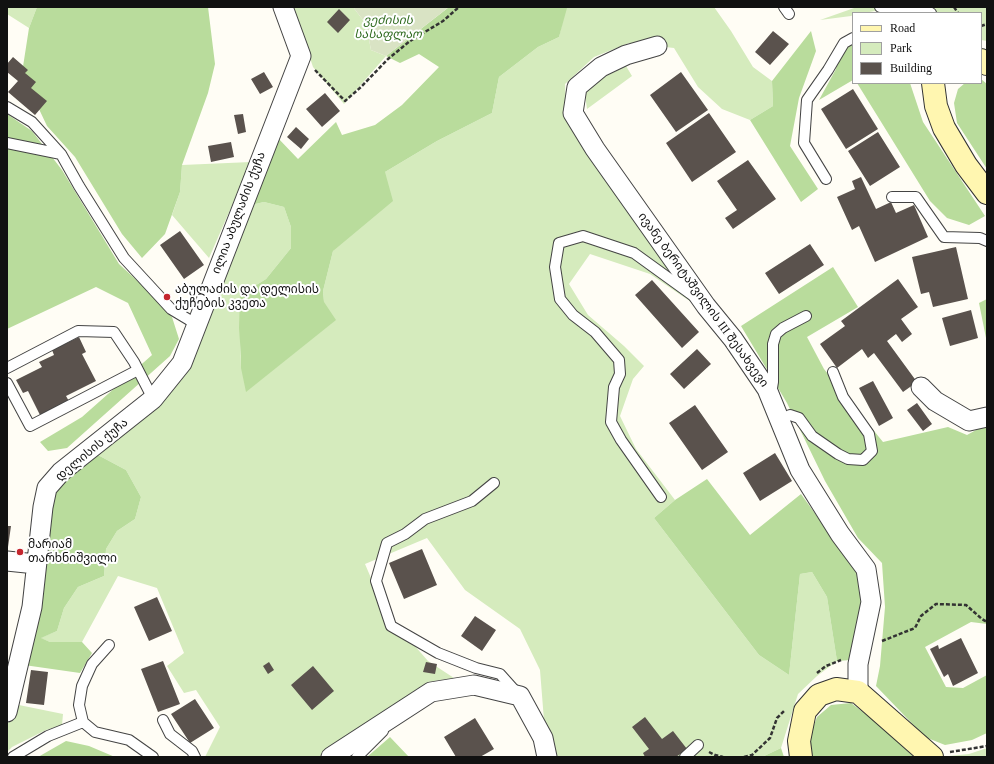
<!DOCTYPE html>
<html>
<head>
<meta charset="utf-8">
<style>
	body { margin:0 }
	#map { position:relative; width:994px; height:764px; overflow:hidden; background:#fffdf5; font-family:"Times New Roman",serif }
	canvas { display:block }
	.frame { position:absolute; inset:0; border:8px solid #111; pointer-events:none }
	.legend { position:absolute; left:852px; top:12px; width:130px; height:72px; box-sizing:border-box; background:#fff; border:1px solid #a0a0a0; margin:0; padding:5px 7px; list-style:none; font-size:12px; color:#111 }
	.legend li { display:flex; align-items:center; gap:8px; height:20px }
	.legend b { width:20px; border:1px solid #a0a0a0 }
</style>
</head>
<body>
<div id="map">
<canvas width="994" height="764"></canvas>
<div class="frame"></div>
<ul class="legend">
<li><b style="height:5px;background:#fff6b0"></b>Road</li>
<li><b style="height:11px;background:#d5ebbd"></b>Park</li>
<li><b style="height:11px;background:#5a524d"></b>Building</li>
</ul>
</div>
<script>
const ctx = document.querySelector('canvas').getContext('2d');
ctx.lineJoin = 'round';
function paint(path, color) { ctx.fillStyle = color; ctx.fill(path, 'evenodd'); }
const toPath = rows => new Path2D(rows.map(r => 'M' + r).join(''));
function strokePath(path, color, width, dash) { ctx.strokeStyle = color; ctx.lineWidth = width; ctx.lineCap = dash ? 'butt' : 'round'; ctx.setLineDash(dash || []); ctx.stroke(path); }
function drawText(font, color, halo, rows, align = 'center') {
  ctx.font = font + ' "Times New Roman","Noto Sans Georgian",serif'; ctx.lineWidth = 4; ctx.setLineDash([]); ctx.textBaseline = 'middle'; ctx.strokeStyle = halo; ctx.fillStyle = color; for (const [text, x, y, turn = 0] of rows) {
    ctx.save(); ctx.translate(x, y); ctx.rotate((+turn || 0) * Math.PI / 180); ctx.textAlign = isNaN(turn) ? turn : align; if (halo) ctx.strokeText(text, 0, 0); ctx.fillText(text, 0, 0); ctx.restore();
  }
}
const green = toPath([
	[7,7,37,7,29,28,7,14],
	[293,7,353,7,366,24,371,50,386,56,344,104,313,67],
	[566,7,714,7,731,31,753,67,772,81,773,106,750,120,722,109,698,87,674,48,629,43,594,57,565,84,566,104,694,304,650,274,590,254,569,284,588,315,624,346,644,366,633,379,620,416,636,449,675,500,654,518,759,655,789,675,800,574,812,572,827,597,837,661,817,676,798,694,781,748,762,757,553,757,545,733,540,670,520,629,465,590,427,538,365,564,386,613,428,661,454,678,428,682,398,702,337,757,205,757,220,727,196,690,184,693,167,666,184,653,157,588,118,576,82,642,50,642,40,638,57,631,64,608,78,587,104,576,106,549,117,531,135,519,141,497,126,470,96,454,172,391,189,366,251,205,264,202,284,207,291,227,291,248,266,279,240,295,241,368,324,302,323,291,333,251,385,172,437,141,492,113,499,77,538,47,559,37],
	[857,7,987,7,987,41,981,40,981,13,905,13,891,8,864,13,853,13,853,15,851,16,820,20],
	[626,66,632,76,587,109,585,94,600,79],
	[251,162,209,258,172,215,180,192,182,165],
	[14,704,63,714,62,725,46,730,12,747,7,752,7,727],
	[987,748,987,757,949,756,969,754]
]);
const forest = toPath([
	[37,7,208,7,215,64,208,93,182,165,180,192,165,234,142,258,122,234,75,157,47,126,22,73,29,28],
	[449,7,566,7,567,8,559,37,538,47,499,77,492,113,437,141,385,172,393,201,333,251,323,291,324,302,336,320,246,392,241,368,241,356,239,328,240,295,266,279,291,248,291,227,284,207,264,202,251,205,277,137,298,159,336,122,342,135,375,125,402,105,439,67,419,54,400,63,386,56],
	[811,31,816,51,799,98,790,146,818,189,801,202,750,120,773,106,772,81],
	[853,40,853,80,819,100,836,69,839,49],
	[981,79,987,84,987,169,957,123,954,103,958,89,965,83,981,83],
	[857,83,910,83,923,122,985,216,969,225,947,218,930,201],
	[7,114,32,131,62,170,119,264,155,297,172,317,179,339,170,356,67,448,48,451,40,442,82,417,152,355,128,303,96,287,7,329],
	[833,267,858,307,807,337,824,369,883,442,948,427,967,435,985,425,987,428,987,624,971,622,925,647,946,687,963,688,987,675,987,733,972,740,945,745,925,737,876,686,880,666,885,607,882,563,858,538,825,481,787,403,741,326],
	[987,299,987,343,979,303],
	[96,454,126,470,141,497,135,519,117,531,106,549,104,576,78,587,64,608,57,631,41,638,50,642,82,642,92,653,80,673,24,665,53,491],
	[707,479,750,535,801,494,862,579,866,608,851,660,837,661,827,597,812,572,800,574,789,675,759,655,654,518,675,500],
	[851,703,876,722,914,757,812,757,808,741,817,717,831,705],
	[390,737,409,757,367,757],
	[66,741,89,746,115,757,38,757],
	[781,748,784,757,762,757]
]);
const cemetery = toPath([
	[353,7,449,7,386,56,371,50,366,24]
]);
const building = toPath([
	[339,9,350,20,338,33,327,22],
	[773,31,789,44,770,65,755,52],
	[13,57,28,70,25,73,36,82,31,88,47,101,35,115,8,92,18,81,7,72,7,64],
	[264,72,273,87,260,94,251,79],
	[681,72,708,110,676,132,650,95],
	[853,89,878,129,846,149,821,109],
	[325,93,340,111,322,127,306,109],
	[709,113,736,152,692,182,666,143],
	[243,114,246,132,238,134,234,115],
	[296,127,309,139,301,149,287,137],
	[878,132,900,167,870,186,848,151],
	[231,142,234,157,211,162,208,146],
	[748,160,776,199,733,229,725,218,737,210,717,181],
	[861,177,876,209,891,202,896,213,914,205,928,237,875,262,859,226,852,230,837,197,855,189,852,181],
	[180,231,204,265,184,279,160,245],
	[810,244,824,265,779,294,765,273],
	[956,247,968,299,933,307,929,292,921,294,912,257],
	[898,279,918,307,901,319,912,334,902,342,896,334,887,341,917,382,903,392,874,353,868,358,862,349,837,368,820,344,845,326,841,321],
	[652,280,699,332,682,348,635,295],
	[971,310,978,338,950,346,942,318],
	[79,337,86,352,82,354,96,381,66,396,70,403,41,417,28,391,23,393,16,380,42,367,39,362,54,355,52,350],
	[697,349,711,364,684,389,670,374],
	[873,381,893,418,879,426,859,388],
	[917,403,932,424,923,431,907,410],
	[695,405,728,452,702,470,669,423],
	[775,453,792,481,760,501,743,473],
	[7,526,11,526,8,547,7,547],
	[422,549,437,585,404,599,389,563],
	[157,597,172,631,149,641,134,607],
	[475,616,496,630,482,651,461,636],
	[961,638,978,673,953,686,948,674,944,677,930,649,938,645,939,649],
	[163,661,180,704,158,712,141,669],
	[269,662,274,670,268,674,263,666],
	[426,662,437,664,435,674,423,672],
	[313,666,334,691,312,710,291,685],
	[31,670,48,672,44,705,26,703],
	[195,699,214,728,190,743,171,714],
	[645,717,662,739,673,731,687,749,676,757,645,757,643,753,649,749,632,727],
	[475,718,494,749,480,757,456,757,444,737]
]);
const path = toPath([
	[954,7,958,13],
	[981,26,987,24],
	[315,70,345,101,361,87,388,59,410,41,443,21,459,7],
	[882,641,915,628,921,616,936,604,966,605,982,619,987,622],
	[817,673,826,666,841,660],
	[709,752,715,755,723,757],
	[950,752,987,746],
	[744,757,752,755,770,738,777,718,784,711]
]);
const lane = toPath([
	[784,7,789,14],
	[880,7,923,9,931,13],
	[7,107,32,122,61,154,79,186,124,258,171,309,196,324],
	[7,143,61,154],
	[826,179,804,143,807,100,828,70,844,43,853,38],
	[892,197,916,197,944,237,980,238,987,241],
	[7,368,78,331,114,332,134,362,153,399],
	[7,383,30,426,138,370],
	[771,394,773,382,773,344,776,334,783,328,806,316],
	[783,426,786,417,790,415,799,418,812,436,838,454,848,459,863,460,872,451,869,434,843,397,833,372],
	[494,483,472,501,425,519,405,534,387,543,376,581,391,626,438,653,476,668,500,674,517,693],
	[661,497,621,440,611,422,614,387,620,374,619,360,595,332,573,315,560,299,555,267,559,243,583,236,634,253,692,295],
	[109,645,92,664,82,686,79,705,83,722,95,732,129,740,153,757],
	[163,720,170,734,192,751,195,757],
	[13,757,48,736,83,722],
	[357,757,383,731],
	[685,757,698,745]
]);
const street = toPath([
	[657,46,626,55,601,67,577,87,573,113,595,149,706,306,733,339,767,389,800,470,840,534,866,569,871,602,858,664,858,692],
	[921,387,935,401,969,421,987,417],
	[7,561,36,564],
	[7,712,32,607,43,507,47,488,61,472,153,399,182,363,301,56,283,7],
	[331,757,431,692,474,685,520,696,543,738,547,757]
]);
const secondary = toPath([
	[981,60,987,64],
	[933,83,936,106,944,128,966,165,987,193],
	[801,757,799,741,805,711,819,695,836,689,858,692,932,757]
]);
const markers = [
	[167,297,4,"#c4262e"],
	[20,552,4,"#c4262e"]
];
const parkNames = [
	["ვეძისის",388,21],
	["სასაფლაო",388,35]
];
const streetNames = [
	["ილია აბულაძის ქუჩა",239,213,-69],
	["ივანე ბერიტაშვილის III შესახვევი",703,300,54],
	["დელისის ქუჩა",92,450,-40]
];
const poiNames = [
	["აბულაძის და დელისის",175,290],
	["ქუჩების კვეთა",175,304],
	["მარიამ",28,545],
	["თარხნიშვილი",28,559]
];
paint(green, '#d5ebbd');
paint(forest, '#b9dc9c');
paint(cemetery, '#d9e3c4');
paint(building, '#5a524d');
strokePath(lane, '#444', 12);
strokePath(street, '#444', 21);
strokePath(secondary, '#333', 24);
strokePath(path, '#333', 2.5, [4, 2]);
strokePath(lane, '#fff', 10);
strokePath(street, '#fff', 19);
strokePath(secondary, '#fff6b0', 22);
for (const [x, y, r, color] of markers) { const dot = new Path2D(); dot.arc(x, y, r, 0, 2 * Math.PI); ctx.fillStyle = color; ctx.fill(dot); strokePath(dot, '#fff', 1.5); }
drawText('italic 12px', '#2f6b1f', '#fff', parkNames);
drawText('12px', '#111', '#fff', streetNames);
drawText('12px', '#111', '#fff', poiNames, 'left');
</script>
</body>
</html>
